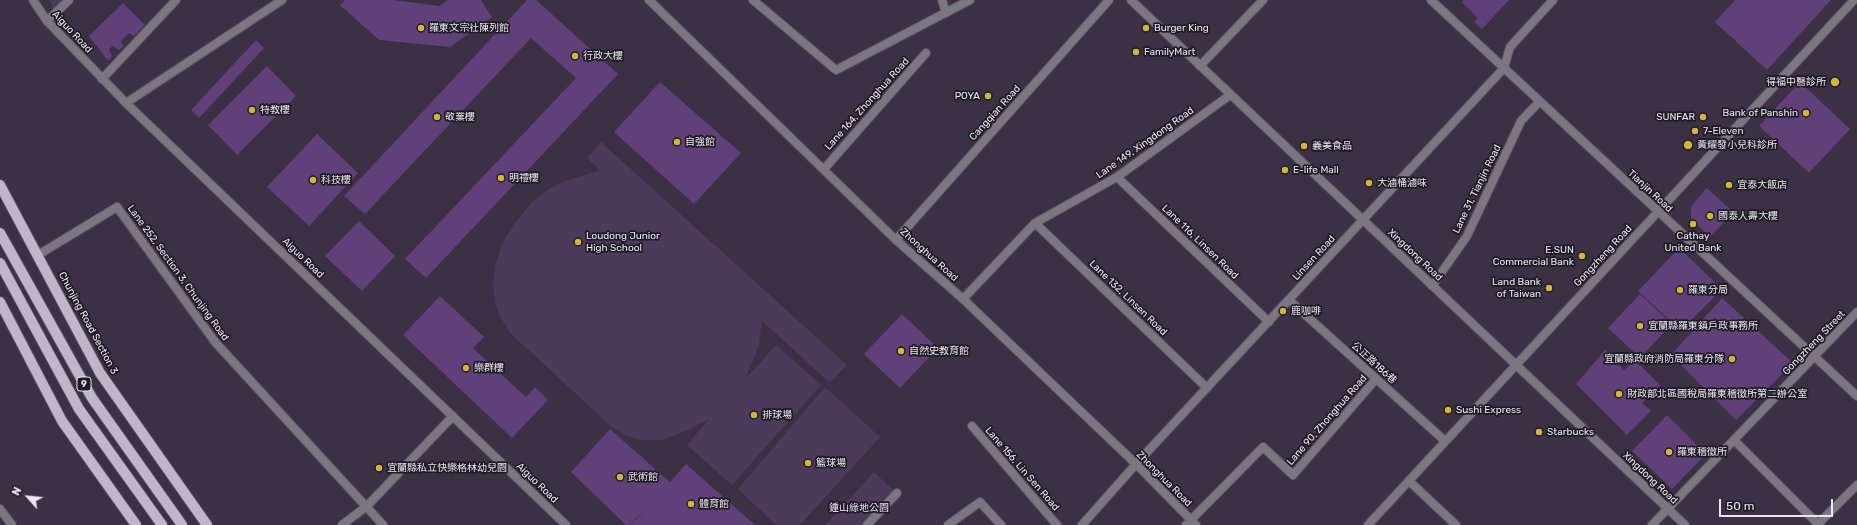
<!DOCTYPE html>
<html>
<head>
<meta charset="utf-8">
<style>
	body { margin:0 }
	#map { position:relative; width:1857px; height:525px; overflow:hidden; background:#3b3044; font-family:Rubik,sans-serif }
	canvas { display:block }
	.north { position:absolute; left:8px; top:477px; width:40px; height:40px; -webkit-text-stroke:3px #1f1b24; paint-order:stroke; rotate:297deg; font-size:11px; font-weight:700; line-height:16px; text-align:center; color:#ece5f2 }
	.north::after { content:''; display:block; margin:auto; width:14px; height:18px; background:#ece5f2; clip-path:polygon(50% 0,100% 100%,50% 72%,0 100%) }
	.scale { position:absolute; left:1719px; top:499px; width:114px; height:18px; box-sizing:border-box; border:2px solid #ece5f2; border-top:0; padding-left:5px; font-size:12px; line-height:14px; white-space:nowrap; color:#ece5f2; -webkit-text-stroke:3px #1f1b24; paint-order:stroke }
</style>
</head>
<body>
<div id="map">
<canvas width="1857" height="525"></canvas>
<div class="north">N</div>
<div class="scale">50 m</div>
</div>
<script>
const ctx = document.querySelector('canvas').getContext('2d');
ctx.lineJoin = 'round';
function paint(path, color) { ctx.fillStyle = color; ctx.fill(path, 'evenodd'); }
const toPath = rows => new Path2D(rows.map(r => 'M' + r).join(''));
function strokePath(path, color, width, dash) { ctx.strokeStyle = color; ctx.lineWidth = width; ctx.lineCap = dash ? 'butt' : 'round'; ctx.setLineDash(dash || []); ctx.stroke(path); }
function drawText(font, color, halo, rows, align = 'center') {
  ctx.font = font + ' Rubik,"Noto Sans TC",sans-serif'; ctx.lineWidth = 3.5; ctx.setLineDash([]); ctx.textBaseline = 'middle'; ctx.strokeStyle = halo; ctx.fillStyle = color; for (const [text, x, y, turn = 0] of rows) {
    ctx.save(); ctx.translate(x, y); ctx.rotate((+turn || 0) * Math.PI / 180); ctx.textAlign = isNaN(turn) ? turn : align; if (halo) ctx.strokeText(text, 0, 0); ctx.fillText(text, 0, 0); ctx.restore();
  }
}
const green = toPath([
	[49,0,64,0,54,10],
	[601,142,847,365,830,383,762,321,758,348,745,379,776,345,821,385,732,485,687,445,709,419,681,433,662,440,642,440,625,435,613,428,509,332,501,318,495,302,493,282,496,262,503,242,515,223,532,202,547,190,563,182,600,170,587,158],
	[825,387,880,437,800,525,776,525,738,489],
	[874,472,893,490,861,525,825,525]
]);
const building = toPath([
	[345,0,393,0,440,6,448,0,481,0,492,17,450,47,379,40,340,5],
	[527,0,536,0,618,74,426,278,405,259,576,78,531,38,365,214,344,196],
	[1464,0,1509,0,1482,29,1474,22,1478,18,1462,2],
	[1735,0,1831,0,1767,70,1715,22],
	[123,3,145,25,134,36,129,33,120,42,124,46,119,50,113,46,109,49,112,56,108,61,89,36],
	[256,40,264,48,199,118,191,110],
	[267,66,296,96,237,155,208,125],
	[660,82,741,153,694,204,614,132],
	[1800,82,1850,129,1809,173,1759,126],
	[317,134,358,173,309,226,267,187],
	[1707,188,1733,212,1710,237,1691,219,1691,206],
	[359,221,395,256,362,291,325,256],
	[1679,248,1722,289,1681,331,1638,291],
	[1640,294,1672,324,1640,358,1608,328],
	[440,296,484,337,473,348,526,397,535,387,548,400,512,438,403,335],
	[1722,298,1793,363,1736,420,1671,355],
	[902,314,938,348,900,388,864,354],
	[1605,350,1624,370,1634,359,1660,385,1642,403,1651,411,1627,435,1576,384],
	[1667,415,1706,454,1672,489,1632,451],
	[610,429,670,482,686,464,755,525,631,525,649,504,630,525,626,525,571,472]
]);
const lane = toPath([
	[753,0,836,70,970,0],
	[942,0,946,13],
	[47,21,69,0],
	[1200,66,1263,0],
	[102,79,176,0],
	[126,103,282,0],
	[824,169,926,53],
	[1117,177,1269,322],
	[1035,223,1207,388],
	[38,255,117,207,215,342,383,525],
	[1432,286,1467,236,1521,121,1539,102],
	[963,299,1035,223,1117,177,1230,95],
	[972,426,1057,525],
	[1734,440,1818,524,1857,485],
	[1409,481,1456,525],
	[0,509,12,525],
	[867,525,897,493],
	[948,525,980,502,1001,525],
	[1186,525,1263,447,1293,475,1376,379]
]);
const street = toPath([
	[33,0,47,21,126,103,566,525],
	[649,0,896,240,963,299,1136,464,1196,525],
	[1131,0,1685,525],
	[1431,0,1857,396],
	[896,240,1109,0],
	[1289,300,1445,441],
	[342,525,367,506,453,416],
	[1082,525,1136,464,1504,68,1510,47,1553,0],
	[1368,525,1854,0],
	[1652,525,1857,312]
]);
const primary = toPath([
	[0,185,100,373,207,525],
	[0,233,92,398,182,525],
	[0,263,79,409,162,525],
	[0,302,62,421,136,525]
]);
const markers = [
	[421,28,4,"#cfb837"],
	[1146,28,4,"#cfb837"],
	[1136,52,4,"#cfb837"],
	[575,56,4,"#cfb837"],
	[1835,82,5,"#cfb837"],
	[988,96,4,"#cfb837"],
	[252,110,4,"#cfb837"],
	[1806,113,4,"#cfb837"],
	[437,117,4,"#cfb837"],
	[1703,117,4,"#cfb837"],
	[1695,131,4,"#cfb837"],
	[677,142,4,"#cfb837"],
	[1688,145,5,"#cfb837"],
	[1304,146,4,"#cfb837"],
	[1285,170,4,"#cfb837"],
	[501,178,4,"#cfb837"],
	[313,180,4,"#cfb837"],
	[1369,183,4,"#cfb837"],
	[1729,185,4,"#cfb837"],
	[1710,216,4,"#cfb837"],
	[1693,224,4,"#cfb837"],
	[578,242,4,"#cfb837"],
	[1582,256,4,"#cfb837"],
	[1549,288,4,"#cfb837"],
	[1680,290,4,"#cfb837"],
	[1283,311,4,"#cfb837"],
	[1640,326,4,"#cfb837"],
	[901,351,4,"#cfb837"],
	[1732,359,4,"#cfb837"],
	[466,368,4,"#cfb837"],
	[1619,394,4,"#cfb837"],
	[1448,410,4,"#cfb837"],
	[754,415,4,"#cfb837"],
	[1539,432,4,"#cfb837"],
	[1669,452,4,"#cfb837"],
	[808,463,4,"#cfb837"],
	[379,468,4,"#cfb837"],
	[620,477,4,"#cfb837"],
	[691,504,4,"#cfb837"]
];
const shields = [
	[84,384,14]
];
const shieldNames = [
	["9",84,384]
];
const poiNames = [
	["羅東文宗社陳列館",429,28],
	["Burger King",1154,28],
	["FamilyMart",1144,52],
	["行政大樓",583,56],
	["得福中醫診所",1826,82,"right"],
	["POYA",980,96,"right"],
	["特教樓",260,110],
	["Bank of Panshin",1798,113,"right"],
	["敬業樓",445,117],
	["SUNFAR",1695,117,"right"],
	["7-Eleven",1703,131],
	["自強館",685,142],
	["黃耀發小兒科診所",1697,145],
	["義美食品",1312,146],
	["E-life Mall",1293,170],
	["明禮樓",509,178],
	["科技樓",321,180],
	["大滷桶滷味",1377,183],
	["宜泰大飯店",1737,185],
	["國泰人壽大樓",1718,216],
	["Loudong Junior",586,236],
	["High School",586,248],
	["Cathay",1693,236,"center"],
	["United Bank",1693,248,"center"],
	["E.SUN",1574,250,"right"],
	["Commercial Bank",1574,262,"right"],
	["Land Bank",1541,282,"right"],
	["of Taiwan",1541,294,"right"],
	["羅東分局",1688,290],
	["鹿咖啡",1291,311],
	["宜蘭縣羅東鎮戶政事務所",1648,326],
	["自然史教育館",909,351],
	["宜蘭縣政府消防局羅東分隊",1724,359,"right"],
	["樂群樓",474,368],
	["財政部北區國稅局羅東稽徵所第二辦公室",1627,394],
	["Sushi Express",1456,410],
	["排球場",762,415],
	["Starbucks",1547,432],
	["羅東稽徵所",1677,452],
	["籃球場",816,463],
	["宜蘭縣私立快樂格林幼兒園",387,468],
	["武術館",628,477],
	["體育館",699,504]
];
const streetNames = [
	["Aiguo Road",72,32,47],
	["Lane 164, Zhonghua Road",867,104,-48],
	["Cangqian Road",995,113,-48],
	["Lane 149, Xingdong Road",1145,143,-35],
	["Lane 31, Tianjin Road",1477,189,-64],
	["Tianjin Road",1650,191,43],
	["Lane 116, Linsen Road",1200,242,44],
	["Zhonghua Road",929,255,42],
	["Xingdong Road",1415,255,43],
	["Gongzheng Road",1603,256,-47],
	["Aiguo Road",303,258,44],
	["Linsen Road",1314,258,-47],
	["Lane 252, Section 3, Chunjing Road",178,273,54],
	["Lane 132, Linsen Road",1128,298,44],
	["Chunjing Road Section 3",88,323,62],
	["Gongzheng Street",1814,343,-46],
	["公正路186巷",1374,363,42],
	["Lane 90, Zhonghua Road",1327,420,-49],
	["Lane 156, Lin Sen Road",1022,469,49],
	["Xingdong Road",1650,478,43],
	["Zhonghua Road",1164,479,45],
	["Aiguo Road",537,483,44]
];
const parkNames = [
	["鍾山綠地公園",859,508]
];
paint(green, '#4c3a5b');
paint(building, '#5f4078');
strokePath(lane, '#574d60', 10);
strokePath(street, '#574d60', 10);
strokePath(primary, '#574d60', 12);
strokePath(lane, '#7b7680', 8);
strokePath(street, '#7b7680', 8);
strokePath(primary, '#c0b5ca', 10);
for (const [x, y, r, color] of markers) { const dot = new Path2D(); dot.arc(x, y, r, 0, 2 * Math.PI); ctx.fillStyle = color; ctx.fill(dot); strokePath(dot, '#1f1b24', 1.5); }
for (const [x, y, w] of shields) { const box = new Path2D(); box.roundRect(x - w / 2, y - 7, w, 14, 3); ctx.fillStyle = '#1f1b24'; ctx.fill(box); strokePath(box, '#ece5f2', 1); }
drawText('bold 9px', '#ece5f2', null, shieldNames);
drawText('10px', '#ece5f2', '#1f1b24', poiNames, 'left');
drawText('10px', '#ece5f2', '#1f1b24', streetNames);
drawText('10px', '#ebd9fc', '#1f1b24', parkNames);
</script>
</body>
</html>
